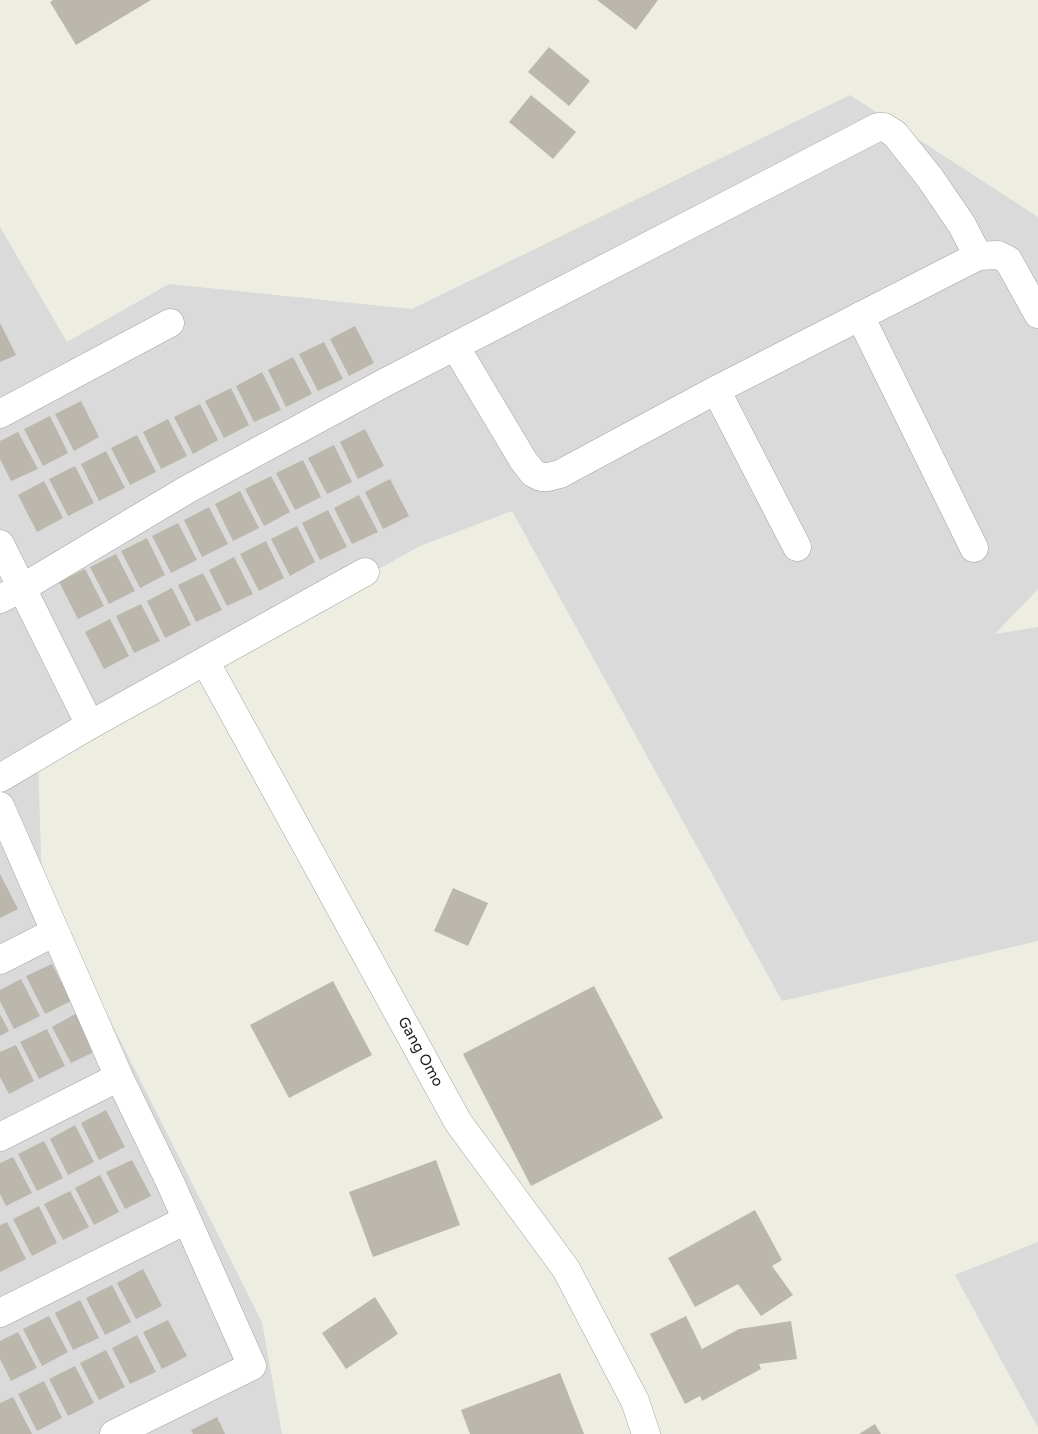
<!DOCTYPE html>
<html>
<head>
<meta charset="utf-8">
<style>
	body { margin:0 }
	canvas { display:block; background:#eeede2 }
</style>
</head>
<body>
<canvas width="1038" height="1434"></canvas>
<script>
const ctx = document.querySelector('canvas').getContext('2d');
ctx.lineJoin = 'round';
function paint(path, color) { ctx.fillStyle = color; ctx.fill(path, 'evenodd'); }
const toPath = rows => new Path2D(rows.map(r => 'M' + r).join(''));
function strokePath(path, color, width, dash) { ctx.strokeStyle = color; ctx.lineWidth = width; ctx.lineCap = dash ? 'butt' : 'round'; ctx.setLineDash(dash || []); ctx.stroke(path); }
function drawText(font, color, halo, rows, align = 'center') {
  ctx.font = font + ' "Varela Round",sans-serif'; ctx.lineWidth = 4; ctx.setLineDash([]); ctx.textBaseline = 'middle'; ctx.strokeStyle = halo; ctx.fillStyle = color; for (const [text, x, y, turn = 0] of rows) {
    ctx.save(); ctx.translate(x, y); ctx.rotate((+turn || 0) * Math.PI / 180); ctx.textAlign = isNaN(turn) ? turn : align; if (halo) ctx.strokeText(text, 0, 0); ctx.fillText(text, 0, 0); ctx.restore();
  }
}
const residential = toPath([
	[850,95,1038,217,1038,589,995,634,1038,627,1038,941,782,1001,512,511,420,546,38,759,42,885,262,1322,282,1434,0,1434,0,227,67,342,169,284,412,309],
	[1038,1242,1038,1428,955,1275]
]);
const building = toPath([
	[53,0,151,0,76,45,50,2],
	[597,0,658,0,636,30],
	[549,47,590,81,569,106,528,72],
	[531,95,576,132,553,159,509,122],
	[0,323,16,355,0,362],
	[355,326,374,363,349,376,330,339],
	[324,342,343,379,318,391,299,354],
	[293,357,312,394,286,407,268,370],
	[262,372,281,410,254,422,236,386],
	[231,388,249,425,224,438,205,401],
	[81,401,99,437,74,451,55,414],
	[200,404,218,440,193,454,174,417],
	[50,416,68,453,43,466,24,429],
	[168,419,187,456,161,469,143,432],
	[365,429,384,466,358,479,340,442],
	[18,432,38,469,11,481,0,459,0,441],
	[137,435,156,472,130,485,111,448],
	[334,445,352,482,327,494,308,458],
	[106,451,125,488,99,501,81,464],
	[303,460,321,497,295,510,276,473],
	[75,466,94,503,68,516,49,479],
	[271,476,290,512,264,526,245,489],
	[390,479,409,516,383,529,365,492],
	[44,481,63,518,37,532,18,495],
	[240,491,259,528,233,541,215,504],
	[359,495,378,532,352,544,334,508],
	[209,507,228,544,202,557,184,520],
	[328,510,347,547,320,560,302,523],
	[178,523,197,560,171,573,152,536],
	[297,526,315,562,290,576,271,539],
	[147,538,165,575,140,588,121,551],
	[266,541,284,578,259,591,240,554],
	[116,554,135,591,109,604,90,567],
	[234,557,253,594,227,606,209,570],
	[85,569,104,606,78,619,59,582],
	[203,573,222,610,196,622,178,585],
	[172,588,191,625,165,638,147,601],
	[141,604,160,641,134,653,116,616],
	[110,619,129,656,104,669,85,632],
	[0,874,18,909,0,918],
	[453,888,488,903,468,946,434,931],
	[52,964,71,1001,45,1014,26,976],
	[21,979,40,1016,14,1029,0,1001,0,990],
	[333,981,372,1055,289,1098,250,1025],
	[594,986,663,1118,531,1186,463,1054],
	[77,1013,96,1051,71,1063,52,1027],
	[0,1014,9,1031,0,1036],
	[47,1029,65,1066,39,1079,20,1042],
	[16,1045,34,1081,9,1094,0,1077,0,1052],
	[106,1110,125,1147,99,1160,81,1123],
	[75,1125,94,1162,68,1175,50,1139],
	[44,1141,63,1178,37,1191,18,1154],
	[13,1157,32,1193,6,1206,0,1194,0,1163],
	[132,1160,151,1196,125,1209,106,1172],
	[436,1160,460,1225,373,1257,349,1192],
	[100,1175,119,1212,94,1225,75,1188],
	[70,1191,89,1227,63,1240,44,1204],
	[39,1206,57,1243,32,1256,13,1219],
	[755,1210,782,1260,772,1266,793,1295,761,1316,738,1284,695,1307,668,1258],
	[7,1222,26,1259,0,1272,0,1225],
	[143,1269,162,1306,136,1319,117,1283],
	[112,1285,131,1322,105,1335,86,1298],
	[375,1297,398,1334,346,1369,322,1333],
	[80,1300,99,1338,73,1350,55,1313],
	[49,1316,68,1352,42,1366,23,1329],
	[686,1316,702,1349,739,1329,791,1321,797,1359,759,1364,761,1369,702,1401,700,1396,685,1404,650,1334],
	[168,1320,187,1356,162,1369,143,1332],
	[18,1332,37,1368,11,1381,0,1359,0,1341],
	[137,1335,156,1372,130,1384,112,1348],
	[106,1350,125,1387,99,1400,80,1363],
	[75,1366,94,1403,68,1416,49,1379],
	[560,1373,584,1434,470,1434,461,1410],
	[44,1381,62,1418,37,1431,18,1394],
	[13,1397,32,1434,0,1434,0,1403],
	[217,1417,225,1434,193,1434,191,1430],
	[875,1424,881,1434,859,1434]
]);
const street = toPath([
	[860,316,974,548],
	[455,346,523,460,533,473,541,477,548,477,560,474,716,390,978,256],
	[716,390,797,547],
	[0,414,170,323],
	[0,544,90,725],
	[0,599,22,588,188,489,384,383,878,127,884,127,895,134,930,178,962,225,978,256,998,255,1008,260,1038,314],
	[205,661,458,1122,566,1269,635,1401,646,1434],
	[0,778,90,725,365,572],
	[0,806,119,1077,170,1182,252,1366,114,1434],
	[0,960,55,932],
	[0,1137,119,1077],
	[0,1313,186,1220]
]);
const streetNames = [
	["Gang Omo",420,1052,61]
];
paint(residential, '#dbdada');
paint(building, '#bbb7ac');
strokePath(street, '#a4a4a4', 29);
strokePath(street, '#fff', 28);
drawText('15px', '#1d1d1d', '#fff', streetNames);
</script>
</body>
</html>
